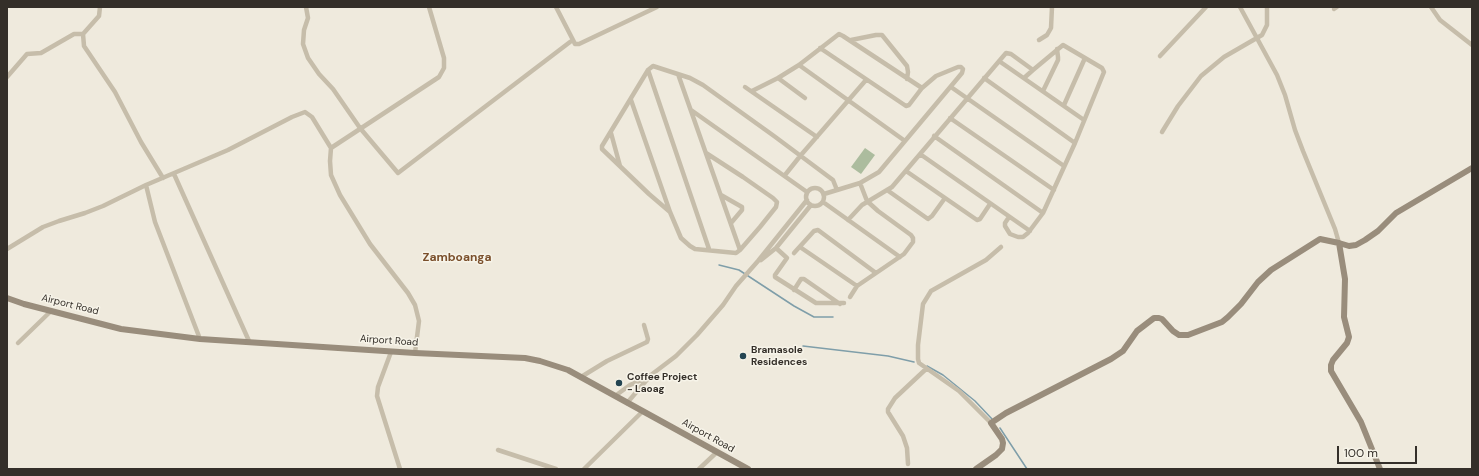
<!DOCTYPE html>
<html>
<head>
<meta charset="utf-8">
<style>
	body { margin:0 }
	#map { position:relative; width:1479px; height:476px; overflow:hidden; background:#efeadd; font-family:"DM Sans",sans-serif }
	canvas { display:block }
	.frame { position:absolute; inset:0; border:8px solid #342f29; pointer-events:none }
	.scale { position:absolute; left:1337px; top:446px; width:80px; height:18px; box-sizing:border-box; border:2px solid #342f29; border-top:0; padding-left:5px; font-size:12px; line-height:14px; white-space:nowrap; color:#342f29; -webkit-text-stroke:3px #f7f4e9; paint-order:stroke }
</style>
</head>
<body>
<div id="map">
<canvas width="1479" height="476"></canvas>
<div class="frame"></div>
<div class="scale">100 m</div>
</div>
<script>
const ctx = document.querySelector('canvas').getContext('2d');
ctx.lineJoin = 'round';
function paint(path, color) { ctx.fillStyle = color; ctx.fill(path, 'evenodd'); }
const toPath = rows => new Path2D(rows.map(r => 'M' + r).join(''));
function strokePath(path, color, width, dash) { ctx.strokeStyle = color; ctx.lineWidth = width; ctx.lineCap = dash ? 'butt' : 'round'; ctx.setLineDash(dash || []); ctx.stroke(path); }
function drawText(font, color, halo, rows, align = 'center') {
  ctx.font = font + ' "DM Sans",sans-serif'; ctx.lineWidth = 3; ctx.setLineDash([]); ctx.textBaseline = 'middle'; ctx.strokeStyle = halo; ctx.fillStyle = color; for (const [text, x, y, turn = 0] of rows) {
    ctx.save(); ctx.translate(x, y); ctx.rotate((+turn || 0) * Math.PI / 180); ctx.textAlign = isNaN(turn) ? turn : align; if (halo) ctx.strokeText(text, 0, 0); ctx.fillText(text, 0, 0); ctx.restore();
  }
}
const green = toPath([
	[865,148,875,155,861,174,851,167]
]);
const stream = toPath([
	[719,265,739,270,794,306,814,317,833,317],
	[803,346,888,356,914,362],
	[927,366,943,375,975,401,992,419],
	[1000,428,1027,469]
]);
const street = toPath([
	[100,7,99,16,83,34,84,46,115,92,141,142,163,178],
	[306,7,308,18,304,30,303,44,308,58,319,74,333,89,360,128,398,173,570,42,573,40,575,44,579,44,657,7],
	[556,7,573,40],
	[1240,7,1277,75,1285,95,1295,130,1303,151,1335,229,1339,243],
	[1431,7,1440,20,1472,45],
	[1334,9,1337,7],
	[851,40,876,35,882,35,907,66,908,72,907,79],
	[1039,40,1047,35,1051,28,1052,7],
	[820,48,906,106,909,105,922,88,936,76,958,67,961,67,963,69,962,73,879,172,860,183,824,194],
	[1160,56,1206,7],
	[999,61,1084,120],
	[799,65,905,141],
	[648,70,709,249],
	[678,74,740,250],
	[7,77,27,54,41,53,74,34,83,34],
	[778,78,805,98],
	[984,78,1075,143],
	[745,87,817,137],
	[951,87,1064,166],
	[752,91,778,78,799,65,839,34,843,36,922,88],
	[1043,91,1058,60,1058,57,1057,49],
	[631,100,670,212,681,238,690,246,695,249,736,253,740,250,760,227,776,207,777,202,773,198,743,177,706,153],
	[1064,105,1085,58],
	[691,110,807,192],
	[950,118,1054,190],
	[1162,132,1178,106,1201,76,1224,57,1262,35,1267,25,1267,7],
	[611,133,620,166],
	[934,136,1043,213],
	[331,148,439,77,444,68,444,58,429,7],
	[920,154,1030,231],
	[906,171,977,220,980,219,990,204],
	[174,174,249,341],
	[785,175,801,155,866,80],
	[146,185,155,222,200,339],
	'806 197a9 9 0 1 1 18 0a9 9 0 1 1-18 0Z',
	[887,190,928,219,932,216,945,198],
	[721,195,742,207,742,210,731,223],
	[823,202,900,257],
	[670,212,649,194,602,149,602,146,648,70,653,66,690,78,703,85,774,136,833,180,837,190],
	[1009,217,1005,223,1005,226,1010,234,1018,237,1023,237,1028,233,1043,213,1075,143,1104,72,1102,68,1063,45,1033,70,1024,78],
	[848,220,862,205,892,187,1006,53,1011,54,1033,70],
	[800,247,857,286],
	[776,248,787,258,775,275,775,277,816,303,844,303],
	[7,249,43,227,59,221,85,213,103,206,146,185,228,150,292,117,305,112,312,117,331,148,330,161,331,175,340,195,370,244,408,293,415,305,419,321,415,353],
	[794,253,814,231,818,230,876,273],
	[761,260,776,248,811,205],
	[794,290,801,279,804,279,840,304],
	[850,297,857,286,904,254,913,242,913,238,911,235,878,211,867,201,860,183],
	[18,343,51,311],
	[391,352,378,387,377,396,400,469],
	[581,377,607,361,647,342,648,339,644,325],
	[615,396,630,385,650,376],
	[627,403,651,375,676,356,697,335,723,305,736,286,758,261,807,200],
	[991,423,959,391,919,363,918,359,918,345,923,304,931,291,986,260,1001,247],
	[498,450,556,469],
	[908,464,907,448,903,436,888,412,888,409,895,398,926,369],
	[584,469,643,411],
	[699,469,717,452]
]);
const secondary = toPath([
	[1339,243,1349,246,1356,245,1365,240,1378,231,1396,213,1472,168],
	[7,298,24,304,121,329,200,339,415,353,525,358,540,361,568,370,748,469],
	[976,469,996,455,1002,449,1003,443,1002,439,991,423,1006,413,1111,359,1123,351,1137,331,1154,318,1159,318,1162,319,1173,331,1179,335,1188,335,1222,322,1228,317,1241,304,1258,282,1271,270,1320,239,1339,243,1345,279,1344,317,1349,337,1347,343,1333,360,1331,365,1331,371,1361,422,1380,469]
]);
const markers = [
	[743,356,4,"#234451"],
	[619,383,4,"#234451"]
];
const streetNames = [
	["Airport Road",70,305,14],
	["Airport Road",389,341,4],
	["Airport Road",708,436,29]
];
const poiNames = [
	["Bramasole",751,350],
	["Residences",751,362],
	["Coffee Project",627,377],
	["- Laoag",627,389]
];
const quarterNames = [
	["Zamboanga",457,258]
];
paint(green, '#acbc9e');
strokePath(stream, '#7f9ea9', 1.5);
strokePath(street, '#c6bdaa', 4.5);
strokePath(secondary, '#998d7c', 6);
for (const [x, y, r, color] of markers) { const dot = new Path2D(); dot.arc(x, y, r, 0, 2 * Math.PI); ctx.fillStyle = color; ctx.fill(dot); strokePath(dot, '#f7f4e9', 1.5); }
drawText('10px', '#342f29', '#f7f4e9', streetNames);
drawText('bold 10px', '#342f29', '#f7f4e9', poiNames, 'left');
drawText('bold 12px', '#7a4f2b', '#f7f4e9', quarterNames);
</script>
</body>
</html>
